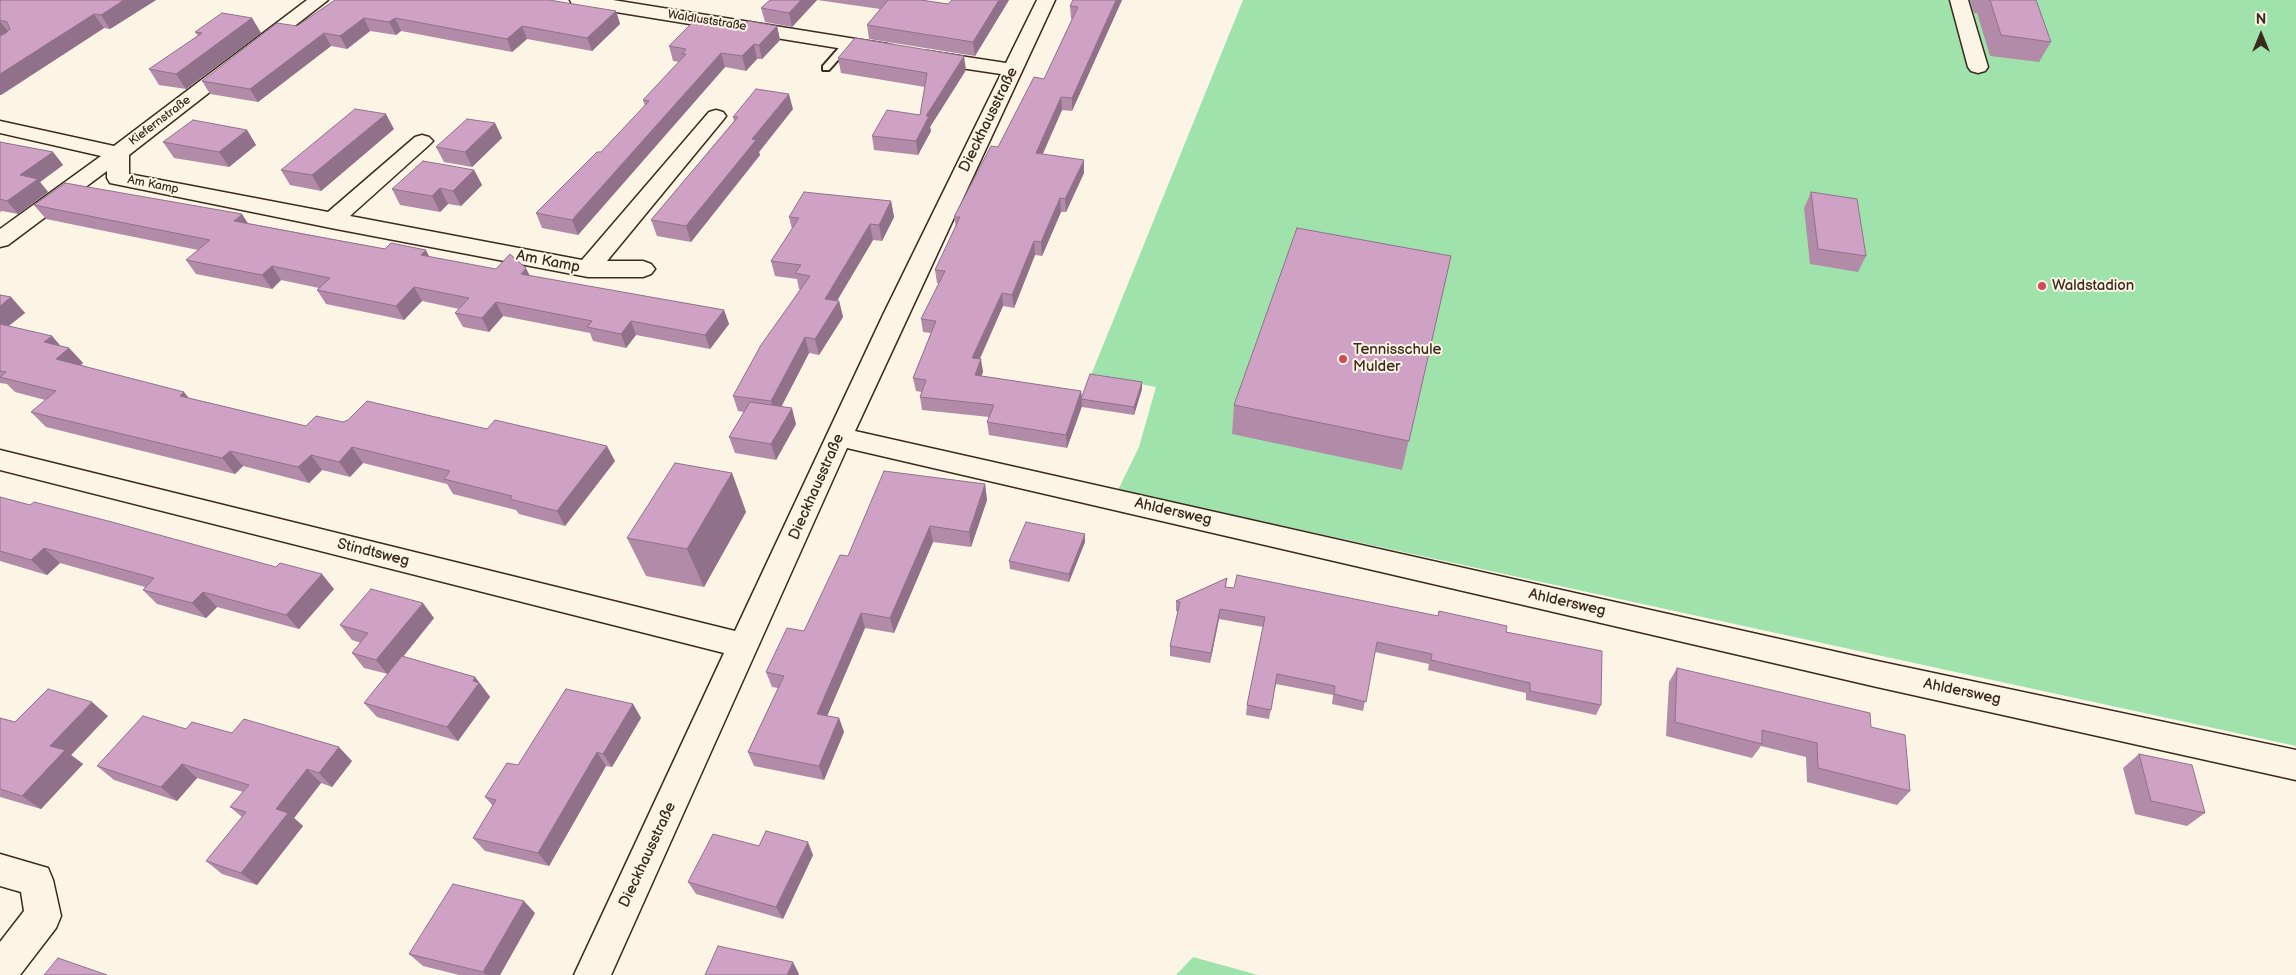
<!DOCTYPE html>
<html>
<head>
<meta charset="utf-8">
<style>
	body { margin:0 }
	#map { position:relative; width:2296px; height:975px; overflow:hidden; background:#fcf5e5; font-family:"Balsamiq Sans",sans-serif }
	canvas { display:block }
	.north { position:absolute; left:2236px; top:10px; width:50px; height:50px; -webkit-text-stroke:4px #fcf5e5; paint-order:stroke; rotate:0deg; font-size:14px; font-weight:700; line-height:20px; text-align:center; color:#3b2a1e }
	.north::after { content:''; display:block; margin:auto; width:18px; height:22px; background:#3b2a1e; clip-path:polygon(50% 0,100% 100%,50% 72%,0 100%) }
</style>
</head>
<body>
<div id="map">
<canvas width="2296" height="975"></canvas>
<div class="north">N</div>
</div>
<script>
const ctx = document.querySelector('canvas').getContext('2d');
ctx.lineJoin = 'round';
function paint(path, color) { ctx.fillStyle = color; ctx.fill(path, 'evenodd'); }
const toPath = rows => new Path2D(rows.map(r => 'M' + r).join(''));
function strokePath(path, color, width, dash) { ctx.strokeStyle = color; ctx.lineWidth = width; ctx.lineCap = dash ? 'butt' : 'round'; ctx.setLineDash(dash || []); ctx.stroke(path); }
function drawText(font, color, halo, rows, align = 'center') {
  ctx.font = font + ' "Balsamiq Sans",sans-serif'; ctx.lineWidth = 4; ctx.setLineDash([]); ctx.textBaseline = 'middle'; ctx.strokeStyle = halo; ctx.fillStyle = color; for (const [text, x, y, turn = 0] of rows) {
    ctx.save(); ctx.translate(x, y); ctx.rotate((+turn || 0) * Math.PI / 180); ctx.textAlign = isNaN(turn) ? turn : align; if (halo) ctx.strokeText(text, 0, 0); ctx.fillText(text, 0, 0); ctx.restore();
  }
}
const green = toPath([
	[1243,0,2296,0,2296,746,1118,490,1139,447,1156,387,1091,375],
	[1193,957,1258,975,1176,975]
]);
const lane = toPath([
	[844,42,852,44,829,70,823,70,823,66,844,42]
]);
const street = toPath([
	[307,0,328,0,129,155,129,174,328,212,415,137,422,135,429,137,433,141,429,145,350,216,582,260,709,112,716,110,723,112,726,116,723,120,607,261,643,261,651,264,655,269,651,274,643,277,588,277,331,228,110,183,107,178,107,171,8,245,0,247,0,229,101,156,0,133,0,121,114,146,307,0],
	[570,0,613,0,887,44,894,46,897,50,894,54,887,56,579,6,572,4,570,0],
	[1037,0,1055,0,855,431,1877,661,2296,750,2296,780,1877,687,847,448,611,975,574,975,724,653,0,470,0,450,735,631,883,315,1001,74,927,63,920,61,917,57,920,53,927,51,1006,63,1037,0],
	[1950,0,1968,0,1988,67,1985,71,1978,73,1971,71,1968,67,1950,0],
	[0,854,48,868,53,880,61,916,56,928,20,975,0,975,0,942,24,911,21,892,0,886,0,854]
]);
const wall = toPath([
	[0,0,156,0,110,29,104,28,1,95,0,95],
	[335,0,558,2,616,11,620,24,592,51,527,39,512,52,401,31,396,35,370,31,347,49,331,46,258,102,210,94,202,81,297,26],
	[770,0,921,0,948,4,952,0,1009,0,975,56,869,39,867,25,880,9,817,0,792,27,765,22,761,8],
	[1122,0,1072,111,1062,110,1043,154,1084,173,1066,212,1061,212,1042,256,1035,255,1014,308,1003,306,980,359,983,372,981,376,1081,391,1082,398,1142,382,1142,389,1134,415,1082,407,1082,406,1067,448,989,435,987,422,989,417,922,410,920,397,922,392,916,391,913,378,931,333,923,332,921,319,939,283,937,283,935,270,956,227,954,217,998,147,1044,79,1072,19,1071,19,1070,6],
	[1970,0,2036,0,2051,42,2039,62,1990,56,1977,13,1974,13],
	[252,18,261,33,186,89,159,85,149,69,198,36,195,32],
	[777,26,780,40,762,59,757,59,746,71,725,67,578,235,542,228,536,213,601,152,645,106,643,100,679,62,673,61,669,46,741,29],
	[838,58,966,70,930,127,931,131,918,155,874,150,872,136,920,115,925,87,841,73],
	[793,109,759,152,760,155,691,242,657,236,651,220,734,121,733,117],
	[495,123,502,138,472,167,444,162,436,147],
	[394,129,321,191,290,185,281,170],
	[247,130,256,145,229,167,174,158,163,142],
	[0,142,53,152,63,165,40,182,48,192,18,214,2,211,0,212],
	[474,170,482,185,461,206,448,204,440,212,400,205,392,189],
	[1811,192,1866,256,1858,272,1810,264,1804,208],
	[891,201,894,217,882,241,873,240,837,301,839,301,843,317,819,355,809,353,781,407,796,424,776,460,735,453,729,437,744,412,738,411,733,396,800,289,799,289,797,279,775,276,771,261,792,229,789,217],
	[34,205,247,223,530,276,724,310,729,324,710,349,636,335,626,348,593,341,590,333,503,316,489,332,463,327,455,313,459,309,422,301,404,320,326,304,317,290,319,288,281,280,272,289,196,274,186,260,198,250,46,219],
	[1451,256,1402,470,1232,434,1234,405],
	[0,295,11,297,25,313,8,326,52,336,60,346,69,348,83,363,81,365,189,398,306,426,343,422,615,461,565,526,519,514,516,510,453,494,447,484,363,463,350,477,322,470,309,483,243,466,235,474,46,427,31,412,45,400,15,392,7,384,0,383],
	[732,473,746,512,704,587,646,576,627,538],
	[985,484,987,500,971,547,933,542,894,633,865,628,827,716,839,718,844,732,824,780,754,766,748,752,778,688,772,687,766,672,804,631,848,556],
	[0,497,334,589,299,629,217,607,206,618,157,604,143,590,145,587,60,563,47,575,0,561],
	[1085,542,1069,582,1010,569,1009,561],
	[1227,578,1226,587,1438,616,1439,611,1506,632,1601,705,1596,715,1526,700,1526,693,1428,670,1429,664,1375,652,1363,711,1332,704,1333,695,1276,684,1269,719,1246,715,1247,705,1263,627,1219,619,1210,663,1170,656,1170,646,1178,612,1176,611,1176,601],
	[434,618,403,657,475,677,490,697,458,741,377,717,364,703,388,674,364,668,352,653,361,643,352,640,340,625],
	[1677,668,1871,727,1910,791,1897,805,1807,782,1806,757,1761,746,1752,758,1666,736,1669,682],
	[633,704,641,718,612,767,606,766,549,866,485,851,473,838,493,806,485,797,518,765],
	[108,716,71,755,83,764,41,809,0,797,0,718,15,722],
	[186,729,232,733,352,761,332,787,321,783,294,818,303,826,257,885,222,874,206,861,242,817,230,807,243,792,197,778,177,801,114,780,97,766],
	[2139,754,2205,813,2187,826,2135,814,2123,768],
	[759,846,813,855,783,919,696,894,688,882],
	[535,913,500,975,459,975,423,966,409,954]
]);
const shadedWall = toPath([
	[124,0,156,0,110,29,101,15],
	[801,0,817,0,792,27,789,13],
	[999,0,1009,0,975,56,973,42],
	[1116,0,1122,0,1072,111,1072,98],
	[616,11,620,24,592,51,587,38],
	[94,14,104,28,1,95,0,94,0,74],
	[252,18,261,33,186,89,176,74],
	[364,18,370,31,347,49,340,36],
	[395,18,401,31,396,35,389,22],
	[0,21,10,34,0,37],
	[522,26,527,39,512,52,507,39],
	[777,26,780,40,762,59,759,45],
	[324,33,331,46,258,102,250,89],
	[754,44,757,59,746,71,742,56],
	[721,53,725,67,578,235,572,220],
	[964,56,966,70,930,127,931,131,918,155,916,141,926,116],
	[789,94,793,109,759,152,760,155,691,242,686,226,752,139],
	[1061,97,1062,110,1037,166,1036,153],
	[386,114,394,129,321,191,312,175],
	[495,123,502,138,472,167,465,152],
	[247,130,256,145,229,167,219,152],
	[53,152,63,165,40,182,48,192,18,214,7,201,20,175],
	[1084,160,1084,173,1066,212,1065,199],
	[474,170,482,185,461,206,453,191],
	[440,188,448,204,440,212,432,196],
	[1060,198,1061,212,1042,256,1041,242],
	[891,201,894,217,882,241,879,225],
	[242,214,251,228,234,221],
	[870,224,873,240,829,314,825,299],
	[1034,241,1035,255,1014,308,1012,295],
	[426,250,433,264,421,255],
	[272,266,281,280,272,289,262,275],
	[526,268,533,282,521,274],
	[414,287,422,301,404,320,396,306],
	[1002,293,1003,306,974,371,972,358],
	[11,297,25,313,0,333,0,306],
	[839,301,843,317,819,355,815,339],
	[496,302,503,316,489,332,482,318],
	[724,310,729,324,710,349,705,335],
	[631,321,636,335,626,348,621,334],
	[52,336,65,351,69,348,83,363,69,374,56,359,44,342],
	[805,337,809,353,776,417,771,401],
	[981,359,983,372,977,388,975,375],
	[1142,382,1142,389,1134,415,1134,407],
	[1081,391,1082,406,1067,448,1066,435],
	[184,392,196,407,180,396],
	[792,408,796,424,776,460,771,444],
	[607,446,615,461,565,526,557,511],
	[352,447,363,463,350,477,339,462],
	[230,451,243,466,235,474,222,458],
	[311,455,322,470,309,483,298,467],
	[732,473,746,512,704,587,687,549],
	[985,484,987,500,971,547,969,532],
	[930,526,933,542,894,633,890,618],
	[1085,534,1085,542,1069,582,1069,574],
	[44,548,60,563,47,575,31,560],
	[322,574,334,589,299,629,286,615],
	[203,592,217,607,206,618,192,603],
	[423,603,434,618,388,675,376,660],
	[1220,609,1219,619,1210,663,1211,653],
	[861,613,865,628,822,728,817,714],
	[475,677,490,697,458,741,447,727],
	[92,702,108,716,71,755,83,764,41,809,22,796,50,746],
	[633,704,641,718,612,767,603,754],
	[839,718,844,732,824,780,819,766],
	[339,747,352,761,332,787,319,773],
	[597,752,606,766,549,866,538,853],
	[182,764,197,778,177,801,161,787],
	[307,769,321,783,294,818,303,826,257,885,241,873,276,809],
	[808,842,813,855,783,919,776,907],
	[524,901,535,913,500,975,486,975,483,972],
	[793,962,799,974,798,975,787,975]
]);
const building = toPath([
	[0,0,124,0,101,15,94,14,0,74,0,36,6,33,10,29,7,22,0,20,0,0],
	[335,0,549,0,616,11,587,38,522,26,507,39,395,18,389,22,364,18,340,36,324,33,250,89,202,81,277,23,297,26,335,0],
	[770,0,801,0,789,13,761,8,770,0],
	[888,0,921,0,948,4,952,0,999,0,973,42,867,25,888,0],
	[1073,0,1116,0,1072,98,1061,97,1036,153,1084,160,1065,199,1060,198,1041,242,1034,241,1012,295,1002,293,972,358,981,359,975,375,1081,391,1066,435,987,422,994,405,920,397,926,380,913,378,936,321,921,319,945,271,935,270,960,217,954,217,991,146,998,147,1034,77,1044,79,1078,7,1070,6,1073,0],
	[1990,0,2036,0,2051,42,2001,35,1990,0],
	[222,13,252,18,176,74,149,69,202,33,195,32,222,13],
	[694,21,741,29,748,21,777,26,759,45,754,44,742,56,721,53,572,220,536,213,597,152,601,152,649,101,643,100,686,54,682,54,686,49,669,46,694,21],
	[855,38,964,56,926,116,929,116,916,141,872,136,887,110,920,115,927,73,838,58,855,38],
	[756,89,789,94,752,139,756,140,686,226,651,220,738,117,733,117,756,89],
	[355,109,386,114,312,175,281,170,355,109],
	[467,119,495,123,465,152,436,147,467,119],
	[193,120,247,130,219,152,163,142,193,120],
	[0,142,53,152,20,175,38,179,7,201,0,199,0,142],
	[423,161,474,170,453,191,440,188,432,196,392,189,423,161],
	[65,183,242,214,234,221,325,238,385,249,391,243,426,250,421,255,496,269,510,254,526,268,521,274,724,310,705,335,631,321,621,334,587,327,592,321,496,302,482,318,455,313,469,298,414,287,396,306,317,290,330,278,272,266,262,275,186,260,210,240,34,205,65,183],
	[804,192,891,201,879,225,870,224,825,299,839,301,815,339,805,337,771,401,733,396,761,345,810,276,795,273,801,265,771,261,799,218,789,217,804,192],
	[1811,192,1857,199,1866,256,1818,249,1811,192],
	[1297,228,1451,256,1409,441,1234,405,1297,228],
	[0,295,11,297,0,306,0,295],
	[0,324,52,336,44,342,69,348,56,359,184,392,180,396,306,426,316,416,343,422,348,420,367,401,487,429,495,420,607,446,557,511,510,499,512,496,444,479,450,471,352,447,339,462,311,455,298,467,230,451,222,458,31,412,56,391,0,377,6,372,0,371,0,324],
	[1090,374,1142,382,1134,407,1081,399,1090,374],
	[750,402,792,408,771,444,729,437,750,402],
	[675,463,732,473,687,549,627,538,675,463],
	[884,471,985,484,969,532,930,526,890,618,861,613,817,714,839,718,819,766,748,752,784,676,766,672,787,628,804,631,840,555,848,556,884,471],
	[0,497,30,505,34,502,112,522,276,567,280,563,322,574,286,615,203,592,192,603,143,590,154,578,44,548,31,560,0,551,0,497],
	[1026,522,1085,534,1069,574,1009,561,1026,522],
	[1237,575,1438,616,1439,611,1507,626,1506,632,1602,651,1601,705,1530,691,1530,683,1431,660,1432,654,1377,642,1366,702,1334,694,1335,686,1277,674,1271,710,1247,705,1265,617,1220,609,1211,653,1170,646,1180,602,1176,601,1227,578,1225,587,1234,588,1237,575],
	[371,589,423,603,376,660,352,653,368,633,340,625,371,589],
	[402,656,475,677,473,681,479,683,447,727,364,703,402,656],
	[1677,668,1870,713,1871,727,1905,735,1910,791,1818,768,1817,743,1762,730,1762,744,1675,722,1677,668],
	[48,689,92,702,50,746,65,750,22,796,0,789,0,718,15,722,48,689],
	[566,689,633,704,603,754,597,752,538,853,473,838,496,800,485,797,507,763,518,765,566,689],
	[143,716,186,729,192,722,232,733,244,719,339,747,319,773,307,769,276,809,288,813,241,873,206,861,246,812,230,807,249,785,182,764,161,787,97,766,143,716],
	[2139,754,2192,765,2205,813,2151,801,2139,754],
	[766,831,808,842,776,907,688,882,713,834,759,846,766,831],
	[453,884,524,901,483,972,409,954,453,884],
	[718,946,793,962,787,975,705,975,718,946],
	[58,958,107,975,44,975,58,958]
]);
const markers = [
	[2042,286,5,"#d1495b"],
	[1343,359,5,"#d1495b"]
];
const farStreetnames = [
	["Waldluststraße",707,21,9],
	["Kiefernstraße",160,121,-37],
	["Am Kamp",153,185,11]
];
const streetNames = [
	["Dieckhausstraße",989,120,-64],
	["Am Kamp",548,262,11],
	["Dieckhausstraße",817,487,-66],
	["Ahldersweg",1173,512,13],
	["Stindtsweg",373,553,14],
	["Ahldersweg",1567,603,13],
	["Ahldersweg",1962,692,12],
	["Dieckhausstraße",648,855,-65]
];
const poiNames = [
	["Waldstadion",2052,286],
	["Tennisschule",1353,350],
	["Mulder",1353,367]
];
paint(green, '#a0e2ac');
strokePath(lane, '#3b2a1e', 4);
strokePath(street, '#3b2a1e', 3);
paint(lane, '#fcf5e5');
paint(street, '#fcf5e5');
paint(wall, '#b28ba9');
paint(shadedWall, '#91718a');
paint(building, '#cfa2c5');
strokePath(building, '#91718a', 1);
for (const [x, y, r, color] of markers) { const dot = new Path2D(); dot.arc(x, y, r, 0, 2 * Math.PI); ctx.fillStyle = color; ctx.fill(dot); strokePath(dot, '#fcf5e5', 2); }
drawText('12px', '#3b2a1e', '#fcf5e5', farStreetnames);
drawText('15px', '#3b2a1e', '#fcf5e5', streetNames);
drawText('15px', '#3b2a1e', '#fcf5e5', poiNames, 'left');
</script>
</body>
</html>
